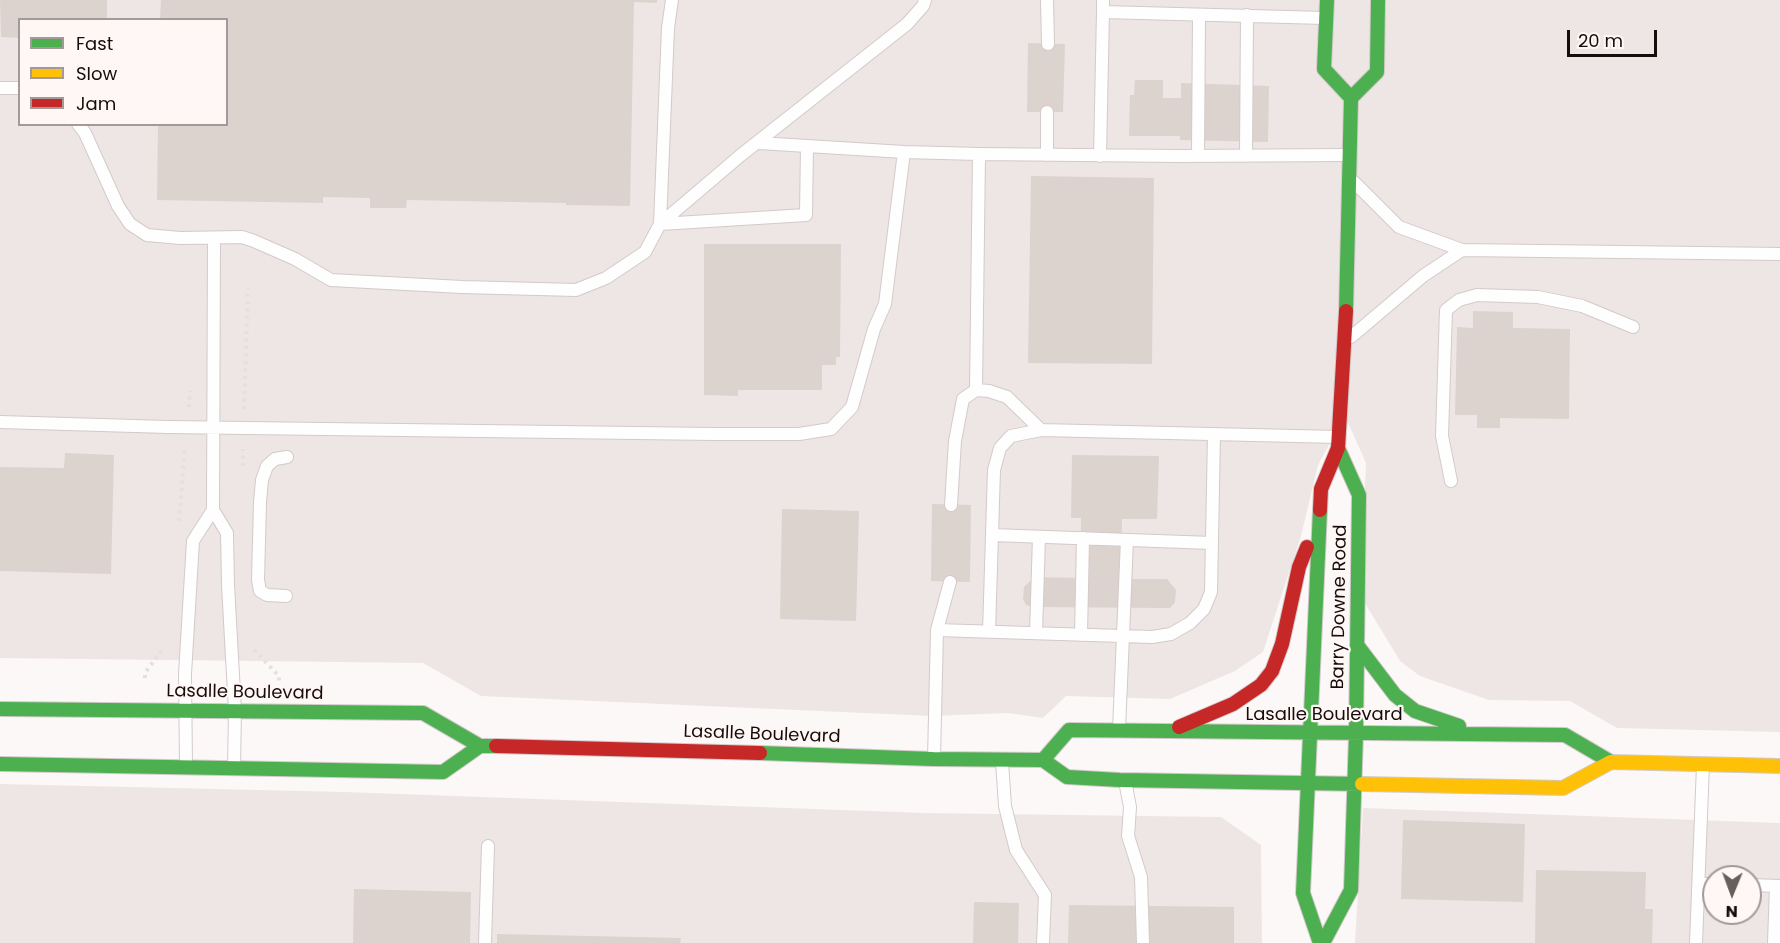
<!DOCTYPE html>
<html>
<head>
<meta charset="utf-8">
<style>
	body { margin:0 }
	#map { position:relative; width:1780px; height:943px; overflow:hidden; background:#fdf8f8; font-family:Poppins,sans-serif }
	canvas { display:block }
	.legend { position:absolute; left:18px; top:18px; width:210px; height:108px; box-sizing:border-box; background:#fff7f6; border:2px solid #a29998; margin:0; padding:8px 10px; list-style:none; font-size:18px; color:#170c0a }
	.legend li { display:flex; align-items:center; gap:12px; height:30px }
	.legend b { width:30px; border:2px solid #a29998 }
	.north { position:absolute; left:1702px; top:865px; width:60px; height:60px; box-sizing:border-box; background:#fff7f6; border:2px solid #a29998; border-radius:50%; rotate:181deg; font-size:16px; font-weight:700; line-height:24px; text-align:center; color:#170c0a }
	.north::after { content:''; display:block; margin:auto; width:21px; height:27px; background:#685f5d; clip-path:polygon(50% 0,100% 100%,50% 72%,0 100%) }
	.scale { position:absolute; left:1567px; top:30px; width:90px; height:27px; box-sizing:border-box; border:3px solid #170c0a; border-top:0; padding-left:8px; font-size:18px; line-height:21px; white-space:nowrap; color:#170c0a; -webkit-text-stroke:4px #fff7f6; paint-order:stroke }
</style>
</head>
<body>
<div id="map">
<canvas width="1780" height="943"></canvas>
<ul class="legend">
<li><b style="height:8px;background:#4caf50"></b>Fast</li>
<li><b style="height:8px;background:#ffc107"></b>Slow</li>
<li><b style="height:8px;background:#c62828"></b>Jam</li>
</ul>
<div class="north">N</div>
<div class="scale">20 m</div>
</div>
<script>
const ctx = document.querySelector('canvas').getContext('2d');
ctx.lineJoin = 'round';
function paint(path, color) { ctx.fillStyle = color; ctx.fill(path, 'evenodd'); }
const toPath = rows => new Path2D(rows.map(r => 'M' + r).join(''));
function strokePath(path, color, width, dash) { ctx.strokeStyle = color; ctx.lineWidth = width; ctx.lineCap = dash ? 'butt' : 'round'; ctx.setLineDash(dash || []); ctx.stroke(path); }
function drawText(font, color, halo, rows, align = 'center') {
  ctx.font = font + ' Poppins,sans-serif'; ctx.lineWidth = 4.5; ctx.setLineDash([]); ctx.textBaseline = 'middle'; ctx.strokeStyle = halo; ctx.fillStyle = color; for (const [text, x, y, turn = 0] of rows) {
    ctx.save(); ctx.translate(x, y); ctx.rotate((+turn || 0) * Math.PI / 180); ctx.textAlign = isNaN(turn) ? turn : align; if (halo) ctx.strokeText(text, 0, 0); ctx.fillText(text, 0, 0); ctx.restore();
  }
}
const built = toPath([
	[0,0,1780,0,1780,732,1617,728,1570,701,1489,700,1420,676,1400,661,1360,595,1366,463,1345,416,1318,465,1301,536,1263,652,1235,671,1170,699,1066,696,1043,718,1008,713,932,716,481,696,423,663,0,658],
	[20,20,226,20,226,124,20,124],
	[0,784,345,792,924,813,1221,817,1261,845,1262,943,0,943],
	[1363,808,1780,823,1780,943,1355,943],
	[1714,877,1750,877,1750,913,1714,913]
]);
const building = toPath([
	[0,0,107,0,107,20,20,20,20,38,1,37],
	[161,0,657,0,657,3,634,2,630,206,566,205,566,203,407,200,406,208,370,208,370,198,323,197,323,203,157,200,158,124,226,124,226,20,160,20],
	[1028,43,1065,44,1063,112,1027,112],
	[1135,80,1163,80,1163,98,1181,98,1181,83,1269,86,1268,142,1180,140,1180,136,1129,136,1130,95,1134,95],
	[1031,176,1154,178,1152,364,1028,363],
	[704,244,841,244,840,357,836,357,836,365,822,365,822,390,738,390,738,396,704,395],
	[1473,311,1513,312,1513,328,1570,329,1569,419,1500,418,1500,428,1477,428,1477,415,1455,415,1457,327,1473,328],
	[65,453,114,455,111,574,0,571,0,467,64,468],
	[1072,455,1159,456,1157,519,1122,519,1121,579,1167,579,1176,590,1175,602,1170,608,1032,607,1026,605,1023,599,1024,587,1034,577,1080,578,1081,518,1071,518],
	[932,504,971,505,970,582,931,581],
	[782,509,859,511,856,621,780,619],
	[1403,820,1525,824,1523,902,1401,899],
	[1536,870,1646,872,1645,909,1653,909,1652,943,1535,943],
	[354,889,471,892,470,943,353,943],
	[974,902,1019,903,1018,943,973,943],
	[1069,905,1234,907,1234,943,1068,943],
	[497,934,681,938,680,943,497,943]
]);
const path = toPath([
	[189,407,190,391],
	[244,409,248,288],
	[243,466,243,449],
	[179,521,185,448],
	[254,650,279,676,279,681],
	[145,678,145,673,164,647]
]);
const lane = toPath([
	[672,0,668,28,660,224,806,215,807,146],
	[1047,0,1048,44],
	[1103,0,1103,12,1325,18],
	[0,88,20,88],
	[78,124,85,133,118,206,130,224,147,235,180,238,242,237,254,241,295,259,331,280,462,287,576,290,606,278,645,252,660,224,741,155,907,24,923,6,925,0],
	[759,143,904,152,979,154,1179,156,1348,155],
	[1047,155,1047,112],
	[1100,156,1103,12],
	[1198,156,1199,15],
	[1246,156,1247,15],
	[1354,182,1399,227,1462,250,1780,254],
	[1351,337,1423,276,1462,250],
	[976,390,979,154],
	[0,422,168,427,714,434,799,434,831,429,852,407,874,329,885,304,904,152],
	[1451,481,1442,436,1446,310,1459,300,1477,295,1538,297,1582,306,1633,327],
	[951,505,955,441,963,399,976,390,989,391,1007,397,1041,430],
	[213,510,227,533,228,585,235,711,234,768],
	[992,535,1212,543],
	[286,596,267,595,260,591,258,580,260,502,262,480,267,466,275,459,287,457],
	[937,630,950,582],
	[989,632,994,470,1000,448,1011,436,1041,430,1338,437],
	[1036,633,1039,537],
	[1081,635,1083,538],
	[1119,730,1127,540],
	[934,758,937,630,1152,637,1171,634,1190,623,1204,609,1211,592,1214,434],
	[1002,762,1005,806,1016,850,1045,895,1043,943],
	[186,767,185,674,193,541,213,510,214,238],
	[1125,781,1130,807,1128,836,1141,877,1143,943],
	[1699,884,1714,884],
	[1750,885,1780,886],
	[485,943,488,846],
	[1696,943,1703,765],
	[1774,943,1776,886]
]);
const fast = toPath([
	[1327,0,1324,69,1351,98,1346,311],
	[1351,98,1377,72,1378,0],
	[1357,645,1395,695,1415,711,1459,726],
	[0,709,423,713,480,746,496,746],
	[760,753,933,759,1043,760,1067,777,1120,780,1362,784],
	[1043,760,1069,730,1565,735,1611,762],
	[0,764,443,772,480,746],
	[1320,943,1303,893,1320,510],
	[1323,943,1351,890,1356,734,1359,495,1338,448]
]);
const slow = toPath([
	[1362,784,1563,788,1611,762,1780,766]
]);
const jam = toPath([
	[1320,510,1321,489,1338,448,1346,311],
	[1179,727,1233,704,1261,685,1272,671,1282,644,1299,567,1307,547],
	[496,746,760,753]
]);
const streetNames = [
	["Barry Downe Road",1340,607,-89],
	["Lasalle Boulevard",245,693,1],
	["Lasalle Boulevard",1324,715],
	["Lasalle Boulevard",762,735,2]
];
paint(built, '#ede6e4');
paint(building, '#dcd3ce');
strokePath(lane, '#d3caca', 14);
strokePath(fast, '#d3caca', 16);
strokePath(slow, '#d3caca', 16);
strokePath(jam, '#d3caca', 16);
strokePath(path, '#e3e0e0', 4, [3, 4.5]);
strokePath(lane, '#fffefe', 12);
strokePath(fast, '#4caf50', 14);
strokePath(slow, '#ffc107', 14);
strokePath(jam, '#c62828', 14);
drawText('18px', '#170c0a', '#fff7f6', streetNames);
</script>
</body>
</html>
